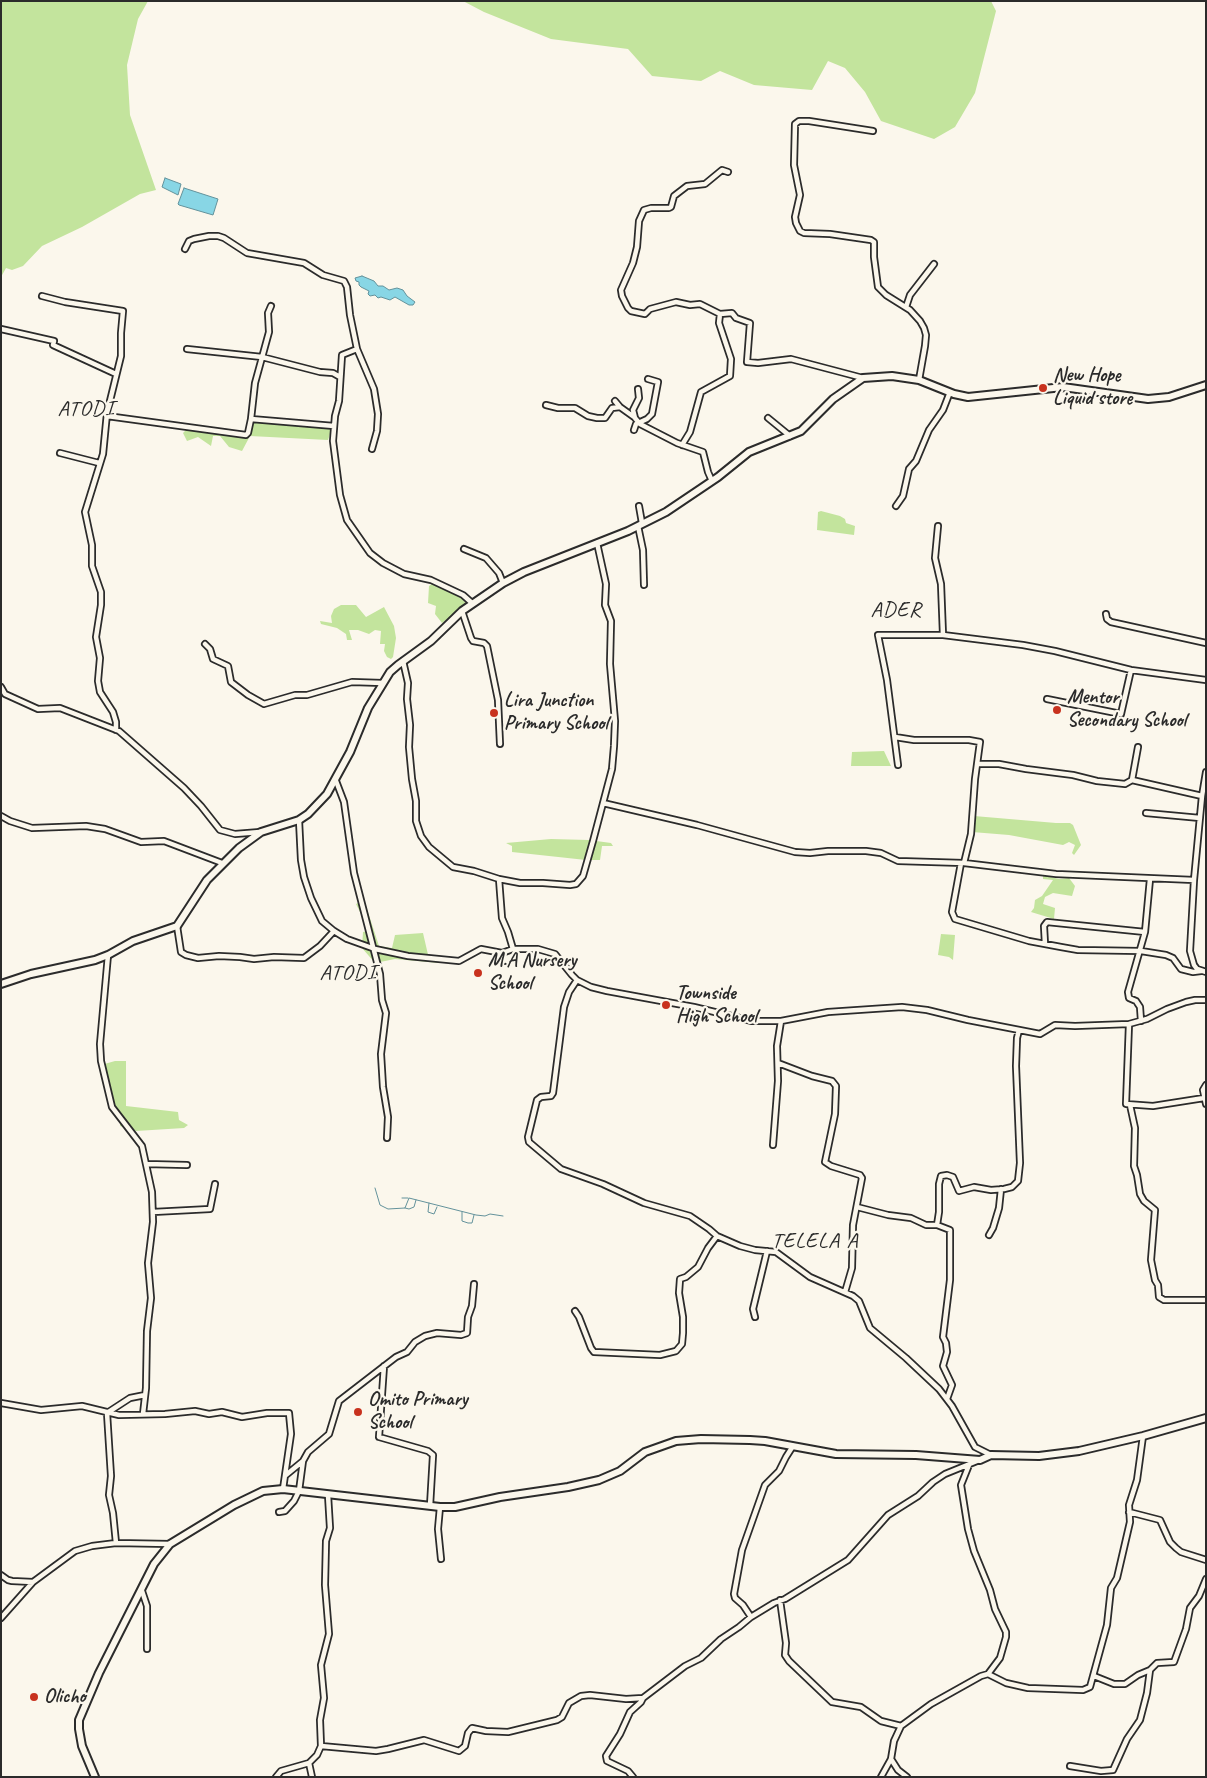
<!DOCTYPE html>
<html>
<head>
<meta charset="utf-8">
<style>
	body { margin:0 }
	#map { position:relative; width:1207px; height:1778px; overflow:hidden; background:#fbf7ec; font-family:Caveat,sans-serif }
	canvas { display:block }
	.frame { position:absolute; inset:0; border:2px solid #2b2b2b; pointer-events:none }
</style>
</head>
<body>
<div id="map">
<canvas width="1207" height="1778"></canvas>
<div class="frame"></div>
</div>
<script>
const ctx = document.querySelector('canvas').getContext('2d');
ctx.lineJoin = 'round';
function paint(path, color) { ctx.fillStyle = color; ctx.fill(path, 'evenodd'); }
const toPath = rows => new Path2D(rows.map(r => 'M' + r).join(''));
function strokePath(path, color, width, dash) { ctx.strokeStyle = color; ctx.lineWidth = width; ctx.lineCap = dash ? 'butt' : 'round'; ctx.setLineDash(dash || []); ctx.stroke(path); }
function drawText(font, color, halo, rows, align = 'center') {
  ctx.font = font + ' Caveat,sans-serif'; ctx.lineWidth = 4.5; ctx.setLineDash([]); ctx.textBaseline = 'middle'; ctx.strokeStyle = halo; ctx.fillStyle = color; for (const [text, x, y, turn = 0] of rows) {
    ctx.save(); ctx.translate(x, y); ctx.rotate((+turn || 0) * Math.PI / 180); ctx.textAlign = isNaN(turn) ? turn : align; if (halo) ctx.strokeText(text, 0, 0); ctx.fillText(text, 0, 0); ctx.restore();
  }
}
const green = toPath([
	[1,1,148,1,138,19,127,65,130,115,156,190,140,194,82,227,42,246,23,266,12,270,6,268,1,277],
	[463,1,991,1,996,11,975,93,955,127,934,139,881,121,865,92,845,68,828,61,812,90,754,85,720,71,701,81,652,76,628,49,551,39,484,12],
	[251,421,332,428,328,440,250,436,242,451,229,447,220,436,213,436,211,446,198,437,187,441,183,433,187,429,242,437,248,431],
	[821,511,840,516,845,519,846,523,855,526,854,535,817,530,818,512],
	[433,583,460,597,465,602,465,606,442,623,435,614,436,606,428,603,429,586],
	[341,605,356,605,366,617,384,607,394,626,396,638,393,657,391,659,387,657,384,651,385,644,380,644,381,631,375,630,369,634,358,630,349,630,352,640,347,640,346,634,337,628,321,624,320,621,332,623,331,616,334,609],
	[884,751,891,766,851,766,852,752],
	[974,816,1056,823,1070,823,1073,825,1081,845,1074,855,1072,853,1075,845,1069,842,1063,845,1009,835,972,832],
	[551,839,589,840,611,843,613,846,602,846,600,860,586,860,512,852,512,846,506,843],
	[1043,875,1059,879,1069,878,1075,886,1072,896,1053,893,1045,897,1043,904,1055,908,1054,919,1031,912,1034,908,1035,900,1042,896,1053,880,1043,879],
	[364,900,379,946,392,948,395,935,423,933,429,959,440,961,439,963,395,959,375,963,362,948,363,932,367,931,364,920,356,904],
	[941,934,955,935,953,960,949,957,938,955],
	[115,1061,126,1061,126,1106,178,1112,179,1120,188,1125,184,1128,136,1131,120,1126,120,1115,110,1111,101,1065]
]);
const water = toPath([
	[165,178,181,184,178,195,162,187,165,178],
	[184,188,218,199,213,215,179,205,178,204,184,188],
	[362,276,374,281,378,286,383,286,389,290,397,288,403,290,407,296,415,302,413,305,409,305,395,297,390,300,381,297,378,298,375,295,370,296,368,294,369,291,361,287,359,285,359,282,356,281,355,278,362,276]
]);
const stream = toPath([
	[375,1188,380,1205,388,1209,405,1208,409,1198,476,1215,485,1216,490,1214,503,1216],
	[402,1198,408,1198],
	[429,1203,428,1212,434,1214,437,1207],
	[405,1208,409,1209,414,1207,416,1200],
	[462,1212,462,1221,468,1223,472,1223,474,1215]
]);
const street = toPath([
	[873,131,809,121,799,121,795,124,794,165,800,195,795,217,796,223,800,231,804,233,830,234,871,240,874,242,874,257,878,287,886,295,910,310,920,321,924,328,926,335,925,346,919,380],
	[728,172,722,170,705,184,687,186,674,196,671,207,669,208,651,208,644,210,639,221,637,247,633,263,621,290,622,296,628,308,631,311,645,314,650,309,676,302,690,305,700,304,720,314,732,313,736,318,750,323,747,362,758,363,791,359,863,378],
	[185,249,189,241,194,239,209,236,218,236,224,238,247,253,304,263,323,275,344,281,347,287,350,315,357,349,374,389,378,414,377,431,372,449],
	[42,296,65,302,123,311,121,333,121,356,107,413,103,454,85,512,92,545,92,566,101,592,101,605,96,637,100,658,98,681,100,692,113,712,116,722,116,730],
	[906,307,910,295,934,264],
	[1,329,54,341,53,345,116,374],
	[187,349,262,357,320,372,333,373,340,377],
	[357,349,342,355,339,401,335,416,333,441,340,495,347,520,370,553,383,563,404,574,431,580,463,595,472,603],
	[638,389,639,398,633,410,635,418,640,424,677,443,703,452,708,472,712,481],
	[615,401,620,407,634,417],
	[546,405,558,408,575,408,588,416,597,418,605,418,612,408,620,407],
	[107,416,246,435,248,433,251,419,334,426],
	[768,418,790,436],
	[251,419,255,383,269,332,268,313,271,306],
	[634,430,636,424,647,419,652,414,658,382,648,379],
	[682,445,690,432,701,392,730,376,731,359,719,323,720,314],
	[60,453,99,463],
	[639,506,642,523],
	[896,506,903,496,909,469,916,461,929,430,943,410,950,392],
	[638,526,643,550,644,585],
	[938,526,935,558,941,584,943,635],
	[464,549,486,558,499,573,503,583],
	[462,611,471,638,473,641,484,643,487,646,498,700,500,744],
	[1106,614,1107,619,1111,622,1206,643],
	[205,644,210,649,213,659,228,666,231,682,248,695,264,704,295,695,307,695,352,682,383,683],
	[403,661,408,683,407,699,410,725,409,747,412,779,416,801,416,821,421,836,429,847,453,867,474,871,499,879,520,883,543,883,570,885,576,884,583,876,593,841,612,769,614,746,615,721,610,664,611,621,605,605,606,584,597,543],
	[1,687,5,694,38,709,60,708,119,731,184,788,201,806,220,830,235,834,260,832],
	[1047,699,1121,714,1131,670],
	[895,737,914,740,969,740,980,742,975,779,971,834,964,863],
	[977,764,999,764,1026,769,1073,775,1097,781,1125,784,1132,780,1138,747],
	[898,765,887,680,878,635,943,635,1023,645,1055,651,1131,670,1206,680],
	[1206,772,1202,796,1194,880,1190,951,1194,965,1197,969,1206,972],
	[1132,780,1202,796],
	[336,781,344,802,354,873,380,974,382,1000,386,1013,381,1054,383,1087,388,1117,387,1138],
	[603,803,697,825,795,852,810,853,828,851,866,851,881,853,898,861,964,863,1056,874,1194,880],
	[1146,813,1200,818],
	[1,816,10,821,32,828,86,826,105,829,141,842,164,841,222,863],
	[299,820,301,860,304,877,311,898,322,921,334,931,347,939,375,949,408,956,459,961,481,949,502,953,513,949,538,949,555,954,572,975,577,980,591,987,607,991,694,1007,752,1021,781,1021,828,1012,902,1007,927,1010,968,1020,1040,1034,1055,1025,1075,1026,1129,1024,1147,1019,1167,1009,1186,1002,1195,1000,1206,1000],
	[961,863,952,912,955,919,1029,941,1061,947,1078,950,1141,951,1166,955,1173,958,1181,969,1193,972,1201,971],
	[499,879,502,918,508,932,513,949],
	[177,926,181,952,186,955,198,958,219,956,240,957,254,959,274,957,304,958,320,946,334,931],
	[1045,944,1044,926,1047,922,1145,932],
	[108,955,100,1044,101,1061,112,1107,142,1146,152,1192,153,1222,148,1263,151,1298,147,1331,146,1388,143,1414],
	[577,980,569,992,564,1007,553,1093,551,1096,541,1097,537,1100,528,1137,529,1142,561,1169,603,1184,644,1203,690,1216,709,1229,717,1236,740,1246,755,1250,776,1252,810,1277,853,1296,859,1301,870,1328,906,1358,939,1389,952,1406,975,1447,991,1455],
	[1141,1021,1140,1007,1136,1001,1129,998,1128,992,1145,932,1150,879],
	[1129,1024,1126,1104,1153,1106,1204,1098],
	[778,1063,812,1076,832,1081,836,1086,835,1114,825,1162,831,1166,860,1175,862,1178,853,1225,852,1268,845,1292],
	[1206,1085,1203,1090,1206,1104],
	[1130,1105,1135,1128,1134,1166,1137,1175,1140,1194,1144,1201,1155,1210,1151,1260,1155,1280,1158,1285,1159,1297,1164,1300,1206,1300],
	[773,1145,778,1081,777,1046,781,1021],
	[146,1164,187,1165],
	[857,1207,888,1215,911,1218,926,1225,937,1225,950,1230,950,1280,943,1337,946,1343,947,1352,943,1366,952,1385,947,1399],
	[153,1212,210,1209,215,1184],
	[937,1225,939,1212,939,1184,941,1176,947,1175,953,1177,959,1191,974,1187,991,1190,1004,1189,1012,1187,1018,1181,1020,1163,1016,1066,1017,1038,1019,1030],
	[989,1235,993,1228,999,1208,1001,1189],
	[575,1311,579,1317,591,1348,594,1352,660,1355,676,1351,682,1344,683,1333,683,1317,679,1293,680,1279,686,1277,698,1267,708,1248,717,1236],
	[755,1317,753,1309,767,1251],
	[384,1366,379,1437,428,1451,433,1455,430,1506],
	[1,1403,41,1410,82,1406,119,1415,165,1414,195,1411,209,1414,222,1412,242,1417,267,1413,289,1413,291,1434,283,1489],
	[969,1465,961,1485,968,1529,974,1551,990,1590,995,1609,1006,1632,1006,1637,1000,1658,988,1674],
	[286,1475,303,1461],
	[440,1507,438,1529,441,1559],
	[279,1512,285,1511,294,1501,299,1491,303,1461,308,1452,329,1434,339,1401,396,1357,407,1352,415,1342,425,1336,437,1333,461,1335,467,1333,468,1317,472,1306,474,1284],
	[1129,1512,1160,1520,1170,1542,1176,1548,1181,1552,1206,1560],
	[116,1543,113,1513,109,1495,111,1476,107,1413,130,1398,145,1395],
	[1,1575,8,1580,12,1581,33,1582],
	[142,1591,147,1606,147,1649],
	[780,1600,786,1643,785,1655,789,1661,832,1702,861,1707,881,1721,901,1726],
	[751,1617,743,1605,735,1598,734,1594,742,1550,765,1485,779,1471,786,1457,793,1446],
	[1,1618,33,1582,75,1551,92,1546,116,1543,170,1544],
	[1094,1676,1114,1684,1125,1684,1138,1675,1150,1670,1157,1663,1174,1662,1186,1629,1190,1608,1199,1596,1206,1579],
	[321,1746,320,1720,324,1698,321,1665,329,1634,325,1585,326,1541,330,1528,328,1495],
	[891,1759,898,1770,907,1777],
	[1070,1766,1101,1771,1113,1770,1127,1739,1140,1720,1147,1693,1150,1670],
	[276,1777,281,1771,309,1763],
	[312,1777,309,1763,317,1755,321,1746,376,1751,388,1749,424,1740,459,1751,465,1746,468,1733,472,1728,486,1731,508,1732,557,1720,562,1717,569,1703,581,1696,590,1695,626,1699,643,1698],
	[633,1777,628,1771,607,1761,606,1756,620,1734,630,1712,641,1702,643,1698,685,1666,701,1658,721,1639,739,1627,751,1617,774,1603,785,1599,848,1560,888,1515,918,1496,933,1482,945,1474,977,1461],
	[881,1777,891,1759,894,1741,901,1726,931,1704,981,1676,988,1674,1006,1683,1028,1688,1083,1690,1090,1687,1107,1625,1111,1588,1117,1578,1130,1522,1129,1505,1137,1480,1143,1436]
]);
const secondary = toPath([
	[1,984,31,974,95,960,108,955,133,941,177,926,207,880,239,848,261,832,299,820,308,814,327,794,350,752,368,708,390,672,398,665,431,641,462,611,503,583,524,572,628,531,666,512,718,477,749,452,801,431,833,399,863,378,892,376,919,380,954,394,968,397,1063,387,1148,399,1169,397,1206,385],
	[95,1777,82,1746,79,1729,79,1720,99,1673,154,1564,170,1544,234,1505,263,1491,283,1489,440,1507,455,1507,500,1497,568,1487,599,1480,620,1471,645,1452,676,1441,701,1439,750,1440,765,1441,836,1454,916,1455,980,1460,991,1455,1039,1456,1079,1451,1143,1436,1206,1418]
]);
const markers = [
	[1043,388,5,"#c8321e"],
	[1057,710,5,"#c8321e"],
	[494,713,5,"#c8321e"],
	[478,973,5,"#c8321e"],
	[666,1005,5,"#c8321e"],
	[358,1412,5,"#c8321e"],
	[34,1697,5,"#c8321e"]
];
const poiNames = [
	["New Hope",1053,376],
	["Liquid store",1053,399],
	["Mentor",1067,698],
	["Secondary School",1067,721],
	["Lira Junction",504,701],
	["Primary School",504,724],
	["M.A Nursery",488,961],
	["School",488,984],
	["Townside",676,994],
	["High School",676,1017],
	["Omito Primary",368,1400],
	["School",368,1423],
	["Olicho",44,1697]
];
const quarterNames = [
	["ATODI",86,409],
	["ADER",896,610],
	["ATODI",348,973],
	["TELELA A",815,1241]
];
paint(green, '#c3e49d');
paint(water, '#88d6e5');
strokePath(water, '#63929b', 1);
strokePath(stream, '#63929b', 1);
strokePath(street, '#2b2b2b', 8);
strokePath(secondary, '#2b2b2b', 10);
strokePath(street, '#fbf7ec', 4.5);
strokePath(secondary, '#fbf7ec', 6);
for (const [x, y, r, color] of markers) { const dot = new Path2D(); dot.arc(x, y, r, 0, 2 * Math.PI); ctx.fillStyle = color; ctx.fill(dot); strokePath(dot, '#fbf7ec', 2); }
drawText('bold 20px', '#2b2b2b', '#fbf7ec', poiNames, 'left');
ctx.letterSpacing = '1px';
drawText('22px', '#2b2b2b', '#fbf7ec', quarterNames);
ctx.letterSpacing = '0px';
</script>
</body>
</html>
